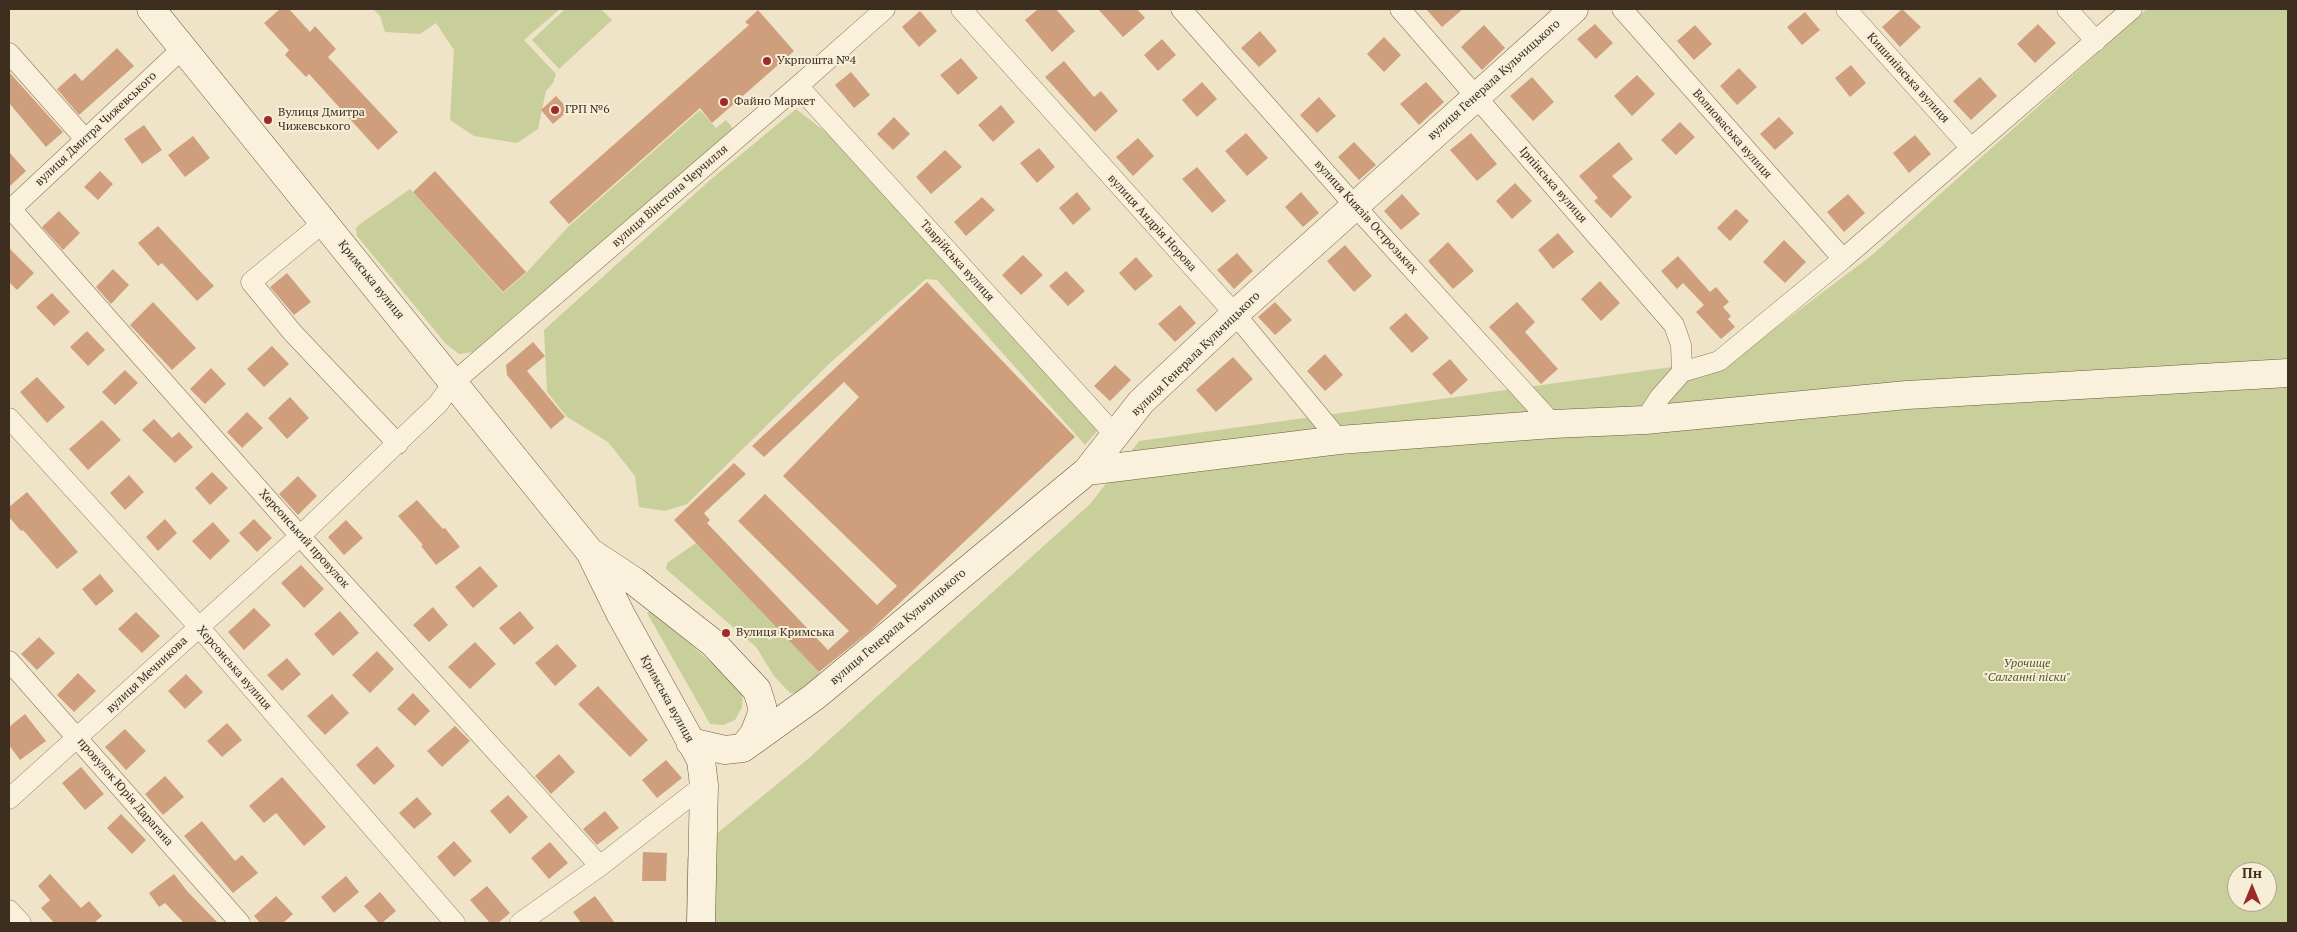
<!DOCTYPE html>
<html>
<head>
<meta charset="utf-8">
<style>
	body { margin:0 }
	#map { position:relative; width:2297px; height:932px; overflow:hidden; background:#f0e4c8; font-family:"PT Serif",serif }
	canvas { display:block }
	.frame { position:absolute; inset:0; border:10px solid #3d2e20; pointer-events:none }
	.north { position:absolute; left:2227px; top:862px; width:50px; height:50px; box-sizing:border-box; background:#f7eed8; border:1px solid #ada18e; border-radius:50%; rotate:0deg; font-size:14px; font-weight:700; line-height:20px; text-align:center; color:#3d2e20 }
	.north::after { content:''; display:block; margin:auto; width:18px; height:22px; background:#9e2a2b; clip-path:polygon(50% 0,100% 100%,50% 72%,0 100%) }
</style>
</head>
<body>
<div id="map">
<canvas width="2297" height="932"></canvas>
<div class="frame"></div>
<div class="north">Пн</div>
</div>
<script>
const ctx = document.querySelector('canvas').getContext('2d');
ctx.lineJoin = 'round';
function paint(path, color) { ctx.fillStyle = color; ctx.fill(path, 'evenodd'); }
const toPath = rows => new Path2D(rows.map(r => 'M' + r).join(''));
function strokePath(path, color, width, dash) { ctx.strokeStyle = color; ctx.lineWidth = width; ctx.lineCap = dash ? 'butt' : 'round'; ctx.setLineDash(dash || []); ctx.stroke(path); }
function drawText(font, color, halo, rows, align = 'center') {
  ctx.font = font + ' "PT Serif",serif'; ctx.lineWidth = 4; ctx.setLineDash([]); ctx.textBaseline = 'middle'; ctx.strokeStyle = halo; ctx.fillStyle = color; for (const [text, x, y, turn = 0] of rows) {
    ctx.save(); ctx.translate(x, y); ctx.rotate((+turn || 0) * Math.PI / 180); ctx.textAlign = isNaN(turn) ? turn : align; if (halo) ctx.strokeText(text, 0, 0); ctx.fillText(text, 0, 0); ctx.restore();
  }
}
const green = toPath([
	[373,9,560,9,524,40,556,74,553,83,546,91,538,129,517,143,474,136,450,120,454,50,436,23,420,34,385,32,380,16],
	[565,9,601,9,612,20,559,69,532,40],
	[2147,9,2288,9,2288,923,686,923,687,858,809,758,1090,504,1139,441,1736,358,1872,255],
	[2237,872,2267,872,2267,902,2237,902],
	[796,109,827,133,1100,428,1085,445,937,280,926,279,830,363,687,504,665,511,639,507,635,476,608,442,567,417,547,392,544,330,710,180],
	[700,110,716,128,726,120,736,132,521,310,473,352,459,354,446,344,357,236,356,228,360,224,410,189,503,293,527,272,569,226],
	[696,543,822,675,801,693,790,693,774,676,756,647,666,569,667,563],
	[652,610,743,691,742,707,735,720,723,725,710,724,647,613]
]);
const building = toPath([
	[280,9,289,9,310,32,315,26,336,49,328,57,398,132,378,150,309,74,306,77,285,55,289,50,264,23],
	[1038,9,1056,9,1075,31,1052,52,1025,20],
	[1098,9,1137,9,1145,18,1123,37],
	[1426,9,1463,9,1442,27],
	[1902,9,1921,27,1900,47,1882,27],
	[758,10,794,51,712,123,700,108,569,224,549,202,749,25,745,22],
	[920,11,937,31,919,47,902,27],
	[1805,12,1820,30,1802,45,1787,27],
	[1595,24,1613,43,1596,59,1577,39],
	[2038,24,2056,43,2035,63,2017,44],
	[1484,25,1505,48,1482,70,1461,47],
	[1695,25,1712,44,1694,60,1677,41],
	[1260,31,1277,51,1259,67,1241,48],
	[1384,37,1401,55,1384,72,1367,54],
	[1162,39,1176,55,1158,71,1144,55],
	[117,48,134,66,79,115,57,89,75,73,82,81],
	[961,58,978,78,958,95,940,75],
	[1064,61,1094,97,1101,91,1118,111,1095,132,1045,77],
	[1851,65,1866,83,1850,97,1835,78],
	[1739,68,1757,87,1737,105,1720,86],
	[9,72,63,132,46,147,9,103],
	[851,72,870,95,854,108,835,85],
	[1637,75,1655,94,1632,116,1614,96],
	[1532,77,1554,102,1533,121,1510,96],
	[1980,77,1997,96,1971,120,1953,101],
	[1202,82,1217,99,1197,117,1182,100],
	[1426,82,1444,102,1419,125,1400,104],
	[556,96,569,110,553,124,541,110],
	[1319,97,1336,116,1317,133,1300,115],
	[1001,105,1015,122,993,142,978,125],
	[894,117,910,134,893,150,877,134],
	[1779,117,1794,133,1775,150,1760,134],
	[1680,122,1695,137,1676,155,1661,140],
	[144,125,162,150,142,164,124,139],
	[1246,133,1268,158,1247,176,1225,151],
	[1471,133,1497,164,1477,181,1450,150],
	[1915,135,1931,154,1909,173,1893,153],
	[193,136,210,158,185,177,168,155],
	[1138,138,1154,156,1133,176,1116,157],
	[1354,142,1376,165,1359,180,1338,157],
	[1619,142,1633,159,1612,176,1632,197,1611,218,1594,201,1598,198,1579,176],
	[1039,148,1055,167,1037,183,1020,163],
	[945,150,962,167,931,194,916,177],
	[9,152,26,171,9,187],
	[1197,167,1226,201,1212,213,1182,179],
	[100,171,113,184,98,200,84,187],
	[435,171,526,272,503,292,413,192],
	[1515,183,1532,201,1512,219,1496,201],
	[1077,192,1091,209,1073,225,1059,208],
	[1301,192,1319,213,1303,227,1285,207],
	[1402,194,1420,214,1401,230,1384,211],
	[1848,194,1865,213,1844,232,1827,212],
	[982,197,995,210,966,236,954,222],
	[1736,209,1749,221,1730,241,1717,228],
	[59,211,80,233,63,250,42,227],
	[158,226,214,286,197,301,162,263,158,266,138,243],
	[1558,233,1574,252,1553,269,1538,250],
	[1784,240,1806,262,1785,283,1763,262],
	[1448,242,1474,271,1453,289,1428,261],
	[1345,245,1372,276,1354,292,1327,261],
	[9,248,34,273,17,290,9,282],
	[1237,253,1253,271,1234,289,1217,270],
	[1023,255,1043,275,1021,295,1002,275],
	[1678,256,1710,292,1716,287,1729,302,1723,307,1731,316,1728,319,1735,327,1721,339,1696,312,1704,305,1683,283,1677,289,1661,271],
	[1136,257,1153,276,1135,291,1119,273],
	[113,269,129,285,111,304,96,287],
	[1066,271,1085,291,1068,306,1049,286],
	[287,273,311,302,294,315,270,287],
	[1600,281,1620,303,1601,321,1581,299],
	[927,282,1075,437,870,631,819,672,674,520,734,463,746,474,704,513,710,520,707,523,828,650,849,631,738,521,765,494,877,605,897,586,783,476,859,397,844,382,764,457,752,446],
	[52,293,70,312,54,326,36,307],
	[153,302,196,348,172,370,130,325],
	[1275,302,1292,320,1275,335,1258,317],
	[1517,302,1535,322,1525,332,1558,369,1541,384,1489,327],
	[1180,305,1196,323,1175,342,1158,324],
	[1406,313,1429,338,1412,353,1389,328],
	[87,331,105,350,88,366,70,347],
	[533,342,545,356,527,371,565,417,551,429,507,375,506,365],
	[272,346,289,364,264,387,247,369],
	[1325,354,1343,375,1325,391,1307,371],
	[1233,357,1253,379,1216,412,1196,390],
	[1450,359,1468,380,1451,395,1432,374],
	[1115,365,1131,380,1110,401,1094,386],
	[211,368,226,384,205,404,190,389],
	[125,370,138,383,115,405,102,392],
	[37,377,65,407,47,423,20,392],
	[290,397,309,418,287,439,268,418],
	[247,412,263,428,242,448,227,432],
	[154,419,172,438,179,432,193,447,175,463,142,430],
	[102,420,121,440,88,470,69,449],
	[212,472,228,488,210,505,195,488],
	[129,475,144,492,125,510,110,493],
	[298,476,317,496,298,515,279,494],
	[27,492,78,552,57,569,23,530,21,531,9,517,9,507],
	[417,500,443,529,445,528,460,547,436,565,421,546,423,545,398,516],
	[165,519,177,533,158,551,146,537],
	[254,519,272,538,257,552,239,533],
	[346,520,363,538,344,555,328,537],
	[213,522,230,541,210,560,192,541],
	[301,565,324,589,304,608,281,583],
	[480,566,498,586,473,608,455,587],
	[100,574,114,591,96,606,82,589],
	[433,607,448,625,429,642,413,625],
	[254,608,271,625,244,650,228,632],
	[340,611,359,633,333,656,314,634],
	[520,611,534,628,514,645,499,628],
	[136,612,160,636,142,653,118,629],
	[39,637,55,653,37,670,21,654],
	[475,642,496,664,470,689,448,667],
	[557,644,577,666,555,686,535,663],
	[377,651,394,669,370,693,352,675],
	[287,658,301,674,282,691,267,675],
	[78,673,96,691,74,712,57,695],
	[186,674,203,692,185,709,168,691],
	[598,686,648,740,630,757,578,704],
	[413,693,430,711,415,726,397,709],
	[332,694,349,713,325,735,307,716],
	[25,714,46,741,20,760,9,745,9,727],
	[227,723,242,740,222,757,207,741],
	[455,726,470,741,442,767,427,751],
	[125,729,146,751,126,770,105,747],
	[377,746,395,766,374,785,356,765],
	[559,754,575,772,551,794,535,776],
	[666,760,682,778,657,798,642,780],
	[81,767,104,794,85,810,62,783],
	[165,776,184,797,163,815,145,794],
	[282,777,326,827,304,846,276,813,264,823,249,806],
	[508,795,528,817,510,834,490,811],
	[417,797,432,814,414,829,399,813],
	[605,811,619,828,597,845,583,829],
	[121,814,146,840,132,854,107,828],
	[202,821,235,861,242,855,258,873,233,893,184,836],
	[454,841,472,861,454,877,437,857],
	[550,842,568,863,549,879,531,858],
	[643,852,667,853,666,881,642,881],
	[50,874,81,908,89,901,102,916,94,923,54,923,41,908,50,900,38,886],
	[174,874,187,891,218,923,184,923,165,903,159,907,149,893],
	[346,876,359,892,334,913,321,897],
	[487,886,510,913,498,923,490,923,470,900],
	[380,892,396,911,382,923,379,923,364,906],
	[276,896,293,914,283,923,260,923,254,916],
	[595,896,615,923,581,923,573,912]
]);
const street = toPath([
	[961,9,1235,314,1339,440],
	[1181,9,1355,206,1553,424],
	[1400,9,1674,325,1681,345,1682,372],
	[1622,9,1843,259],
	[1846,9,1971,148],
	[2067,9,2096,41],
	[9,53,85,139],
	[798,86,1115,435],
	[11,209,300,536,600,866],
	[9,211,184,47],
	[324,222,251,282,292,332,398,444],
	[9,418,199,627,455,923],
	[1645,420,1660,397,1682,372,1719,361,1843,259,2132,9],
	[9,661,240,923],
	[9,799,300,536,438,404,454,382,798,86,885,9],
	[9,910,21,923],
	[520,923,600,866,704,785]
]);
const secondary = toPath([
	[151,9,590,552,621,615,701,760,704,785,701,923],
	[1087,471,1339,440,1553,424,1645,420,1907,395,2288,373],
	[590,552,634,581,713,643,757,690,762,706,761,716,754,734,746,744],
	[690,742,725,750,743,748,814,697,1087,471,1141,402,1235,314,1574,9]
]);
const markers = [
	[767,61,5,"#9e2a2b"],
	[724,102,5,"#9e2a2b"],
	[555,110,5,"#9e2a2b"],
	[268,120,5,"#9e2a2b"],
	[726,633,5,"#9e2a2b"]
];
const poiNames = [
	["Укрпошта №4",777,61],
	["Файно Маркет",734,102],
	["ГРП №6",565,110],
	["Вулиця Дмитра",278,113],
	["Чижевського",278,127],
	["Вулиця Кримська",736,633]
];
const streetNames = [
	["Кишинівська вулиця",1908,78,48],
	["вулиця Генерала Кульчицького",1494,80,-42],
	["вулиця Дмитра Чижевського",96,129,-43],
	["Волноваська вулиця",1732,134,49],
	["Ірпінська вулиця",1553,185,49],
	["вулиця Вінстона Черчилля",670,196,-41],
	["вулиця Князів Острозьких",1366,217,48],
	["вулиця Андрія Норова",1152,223,48],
	["Таврійська вулиця",957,261,48],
	["Кримська вулиця",371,280,51],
	["вулиця Генерала Кульчицького",1196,354,-44],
	["Херсонський провулок",304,539,48],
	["вулиця Генерала Кульчицького",898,627,-40],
	["Херсонська вулиця",234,668,49],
	["вулиця Мечникова",147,675,-43],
	["Кримська вулиця",667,699,61],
	["провулок Юрія Дарагана",125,792,49]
];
const parkNames = [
	["Урочище",2027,664],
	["\"Салганні піски\"",2027,678]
];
paint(green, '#c9cf9b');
paint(building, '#cf9f7d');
strokePath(street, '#8d765c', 21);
strokePath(secondary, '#6f573f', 29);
strokePath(street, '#faf1dc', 20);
strokePath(secondary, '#faf1dc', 28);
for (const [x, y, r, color] of markers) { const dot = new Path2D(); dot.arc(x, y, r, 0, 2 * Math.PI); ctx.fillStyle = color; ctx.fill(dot); strokePath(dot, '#f7eed8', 2); }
drawText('12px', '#3d2e20', '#f7eed8', poiNames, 'left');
drawText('12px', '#3d2e20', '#f7eed8', streetNames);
drawText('italic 12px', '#4d5a26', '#f7eed8', parkNames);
</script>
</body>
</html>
